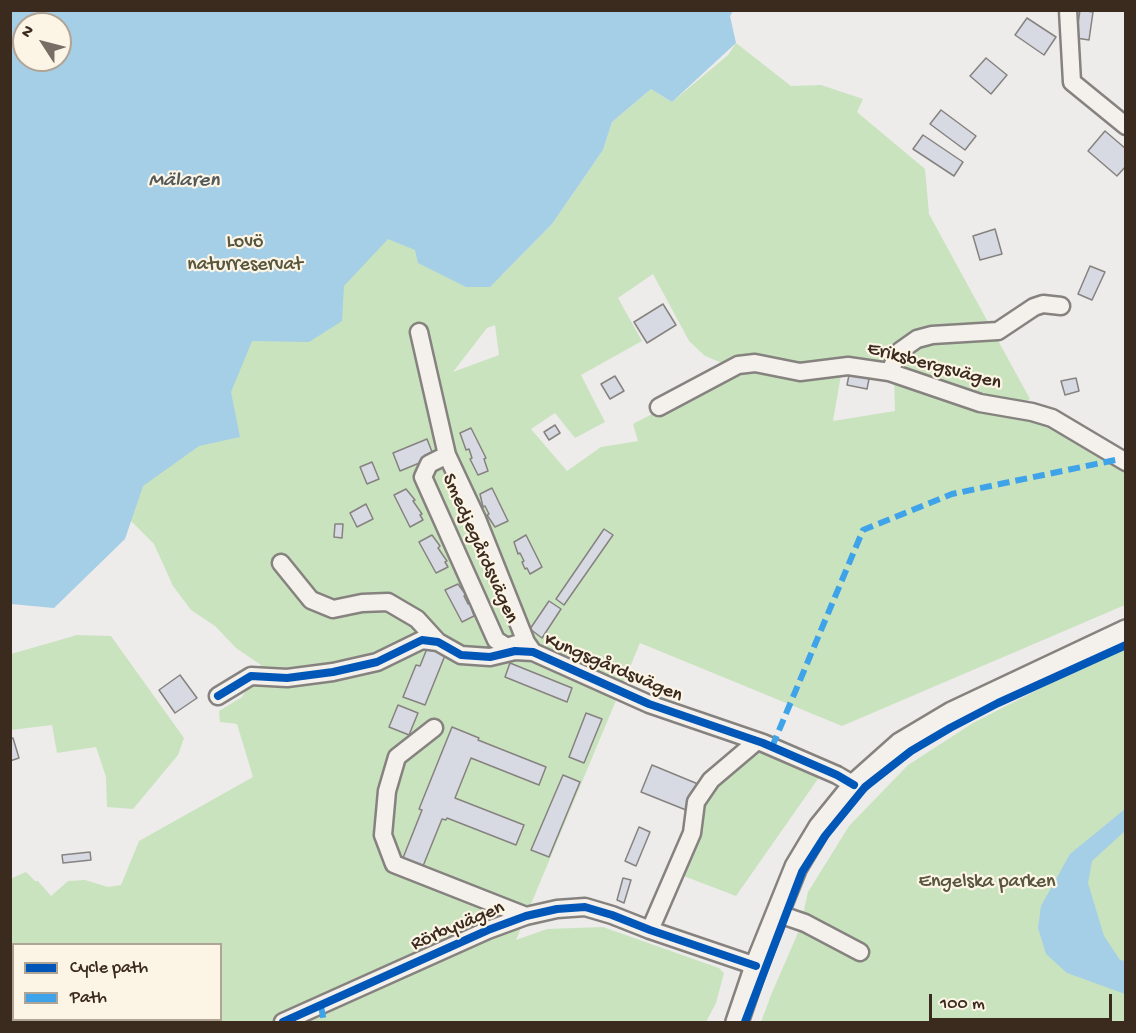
<!DOCTYPE html>
<html>
<head>
<meta charset="utf-8">
<style>
	body { margin:0 }
	#map { position:relative; width:1136px; height:1033px; overflow:hidden; background:#edecea; font-family:"Gochi Hand",sans-serif }
	canvas { display:block }
	.frame { position:absolute; inset:0; border:12px solid #3b2a1e; pointer-events:none }
	.legend { position:absolute; left:12px; top:943px; width:210px; height:78px; box-sizing:border-box; background:#fcf5e5; border:2px solid #afa495; margin:0; padding:8px 10px; list-style:none; font-size:18px; color:#3b2a1e }
	.legend li { display:flex; align-items:center; gap:12px; height:30px }
	.legend b { width:30px; border:2px solid #afa495 }
	.north { position:absolute; left:12px; top:12px; width:60px; height:60px; box-sizing:border-box; background:#fcf5e5; border:2px solid #afa495; border-radius:50%; rotate:306deg; font-size:16px; font-weight:700; line-height:24px; text-align:center; color:#3b2a1e }
	.north::after { content:''; display:block; margin:auto; width:21px; height:27px; background:#796e65; clip-path:polygon(50% 0,100% 100%,50% 72%,0 100%) }
	.scale { position:absolute; left:929px; top:994px; width:183px; height:27px; box-sizing:border-box; border:3px solid #3b2a1e; border-top:0; padding-left:8px; font-size:18px; line-height:21px; white-space:nowrap; color:#3b2a1e; -webkit-text-stroke:4px #fcf5e5; paint-order:stroke }
</style>
</head>
<body>
<div id="map">
<canvas width="1136" height="1033"></canvas>
<div class="frame"></div>
<ul class="legend">
<li><b style="height:8px;background:#0057b8"></b>Cycle path</li>
<li><b style="height:8px;background:#3fa3ea"></b>Path</li>
</ul>
<div class="north">N</div>
<div class="scale">100 m</div>
</div>
<script>
const ctx = document.querySelector('canvas').getContext('2d');
ctx.lineJoin = 'round';
function paint(path, color) { ctx.fillStyle = color; ctx.fill(path, 'evenodd'); }
const toPath = rows => new Path2D(rows.map(r => 'M' + r).join(''));
function strokePath(path, color, width, dash) { ctx.strokeStyle = color; ctx.lineWidth = width; ctx.lineCap = dash ? 'butt' : 'round'; ctx.setLineDash(dash || []); ctx.stroke(path); }
function drawText(font, color, halo, rows, align = 'center') {
  ctx.font = font + ' "Gochi Hand",sans-serif'; ctx.lineWidth = 4.5; ctx.setLineDash([]); ctx.textBaseline = 'middle'; ctx.strokeStyle = halo; ctx.fillStyle = color; for (const [text, x, y, turn = 0] of rows) {
    ctx.save(); ctx.translate(x, y); ctx.rotate((+turn || 0) * Math.PI / 180); ctx.textAlign = isNaN(turn) ? turn : align; if (halo) ctx.strokeText(text, 0, 0); ctx.fillText(text, 0, 0); ctx.restore();
  }
}
const green = toPath([
	[11,11,663,11,480,237,507,260,502,275,552,224,603,150,612,122,651,89,672,102,728,55,736,43,791,86,821,85,863,99,857,112,925,169,929,214,1030,399,1017,405,962,390,891,368,848,359,813,366,792,366,753,358,727,365,705,356,689,341,653,274,618,298,642,341,581,375,605,422,575,438,555,413,531,429,567,471,601,447,638,441,633,424,733,371,759,367,805,377,842,369,833,421,895,411,894,378,989,410,1048,421,1125,469,1125,605,842,726,640,643,516,940,547,929,603,927,719,968,724,973,716,1003,706,1022,11,1022,10,879,26,872,35,881,38,881,51,896,68,881,85,880,108,887,121,885,139,841,253,777,237,724,220,722,219,711,242,697,261,665,236,648,215,626,191,610,173,586,154,544,106,496,79,532,54,554,30,563,11,563],
	[24,24,60,24,60,60,24,60],
	[495,325,499,355,453,372,487,328],
	[14,944,220,944,220,1020,14,1020],
	[77,635,111,636,184,738,178,755,133,809,107,807,106,777,96,747,57,753,52,725,11,730,11,654],
	[1125,645,1125,1022,761,1022,771,995,800,928,808,892,849,826,908,765,973,723],
	[753,749,820,776,736,896,681,875,704,796]
]);
const water = toPath([
	[733,11,730,16,736,43,672,102,651,89,612,122,603,150,552,224,490,287,466,287,418,263,415,250,388,239,344,286,342,321,309,342,252,341,231,392,240,437,199,446,143,486,125,539,54,608,11,604,11,11],
	[24,24,60,24,60,60,24,60],
	[1125,809,1125,831,1092,861,1088,883,1104,936,1120,960,1125,961,1125,994,1067,973,1046,954,1038,928,1041,906,1070,854]
]);
const building = toPath([
	[1080,10,1093,12,1089,40,1076,38,1080,10],
	[1027,18,1056,37,1044,55,1015,35,1027,18],
	[986,58,1007,75,991,94,970,76,986,58],
	[941,110,976,136,965,150,930,124,941,110],
	[1105,131,1126,149,1126,166,1117,176,1088,151,1105,131],
	[923,135,963,162,954,176,913,149,923,135],
	[995,229,1002,254,980,260,973,236,995,229],
	[1090,266,1105,272,1092,300,1078,294,1090,266],
	[663,304,676,325,647,343,634,322,663,304],
	[850,370,870,374,867,389,847,385,850,370],
	[615,376,624,391,610,399,601,384,615,376],
	[1076,378,1079,391,1065,395,1061,381,1076,378],
	[555,425,560,433,549,440,544,432,555,425],
	[471,428,486,458,484,459,488,471,478,475,470,459,472,458,469,449,466,450,460,433,471,428],
	[427,439,434,457,400,471,393,453,427,439],
	[372,462,379,479,367,484,360,467,372,462],
	[492,488,508,521,495,527,487,515,489,514,485,506,483,507,480,494,492,488],
	[406,489,415,500,413,501,422,514,420,515,423,520,410,527,394,495,406,489],
	[366,504,373,519,357,527,350,513,366,504],
	[335,524,343,524,342,538,334,537,335,524],
	[604,529,613,535,564,605,556,599,604,529],
	[432,535,440,546,438,548,447,561,445,562,448,567,436,573,419,542,432,535],
	[526,535,542,567,530,574,527,568,525,569,522,562,524,561,520,553,518,554,514,542,526,535],
	[458,584,466,595,464,596,468,604,470,603,474,616,462,622,445,590,458,584],
	[549,601,561,609,542,638,530,629,549,601],
	[428,646,446,653,425,705,403,697,416,665,420,666,428,646],
	[510,663,572,688,567,702,505,677,510,663],
	[180,675,197,698,175,713,159,690,180,675],
	[398,705,418,713,409,735,389,727,398,705],
	[586,713,602,719,584,763,569,757,586,713],
	[452,727,479,738,478,740,546,767,539,785,471,758,455,798,524,825,516,845,447,818,446,820,442,819,421,871,401,863,422,810,419,809,452,727],
	[10,738,13,738,19,758,10,761,10,738],
	[652,765,698,784,686,810,641,792,652,765],
	[563,775,580,782,549,857,531,850,563,775],
	[639,827,650,832,636,866,625,861,639,827],
	[90,852,91,860,63,863,62,855,90,852],
	[623,878,631,880,624,903,617,900,623,878]
]);
const minor = toPath([
	[1068,10,1072,82,1126,126],
	[419,332,447,455,477,519,526,642,533,652],
	[889,372,900,351,917,339,932,335,998,331,1034,307,1043,304,1061,306],
	[659,407,738,365,755,363,800,372,848,366,889,372,980,403,1032,412,1052,418,1126,462],
	[447,455,429,464,423,477,496,640,507,647,520,643],
	[281,563,311,600,333,609,362,603,388,602,417,619,438,642],
	[218,696,251,676,287,678,333,672,377,662,422,640,438,642,461,655,490,657,515,651,533,652,649,704,763,743,837,775,854,785],
	[434,728,397,757,387,791,383,835,394,864,526,916],
	[776,913,805,923,860,952],
	[650,930,692,833,696,802,711,780,757,741],
	[283,1022,488,930,526,916,557,909,585,907,612,915,650,930,756,966]
]);
const major = toPath([
	[737,1022,756,966,796,867,820,827,854,785,900,744,952,713,1126,631]
]);
const quiet = toPath([
	[772,747,863,530,952,494,1120,459],
	[321,1006,324,1022]
]);
const cycleway = toPath([
	[218,696,251,676,287,678,333,672,377,662,422,640,438,642,461,655,490,657,515,651,533,652,649,704,763,743,837,775,854,785],
	[283,1022,488,930,526,916,557,909,585,907,612,915,650,930,756,966],
	[745,1022,802,872,825,836,865,787,911,751,950,728,998,703,1126,645]
]);
const parkNames = [
	["Lovö",245,243],
	["naturreservat",245,266],
	["Engelska parken",987,883]
];
const streetNames = [
	["Eriksbergsvägen",934,367,15],
	["Smedjegårdsvägen",479,549,66],
	["Kungsgårdsvägen",613,669,23],
	["Rörbyvägen",458,927,-23]
];
const waterNames = [
	["Mälaren",184,182]
];
paint(green, '#cae3bf');
paint(water, '#a5cee7');
paint(building, '#d7dae2');
strokePath(building, '#86827f', 1.5);
strokePath(minor, '#86827f', 21);
strokePath(major, '#86827f', 26);
strokePath(minor, '#f4f1ec', 16);
strokePath(major, '#f4f1ec', 21);
strokePath(quiet, '#3fa3ea', 6, [12, 6]);
strokePath(cycleway, '#0057b8', 8);
drawText('20px', '#58563e', '#fcf5e5', parkNames);
drawText('20px', '#3b2a1e', '#fcf5e5', streetNames);
drawText('italic 21px', '#52575a', '#fcf5e5', waterNames);
</script>
</body>
</html>
